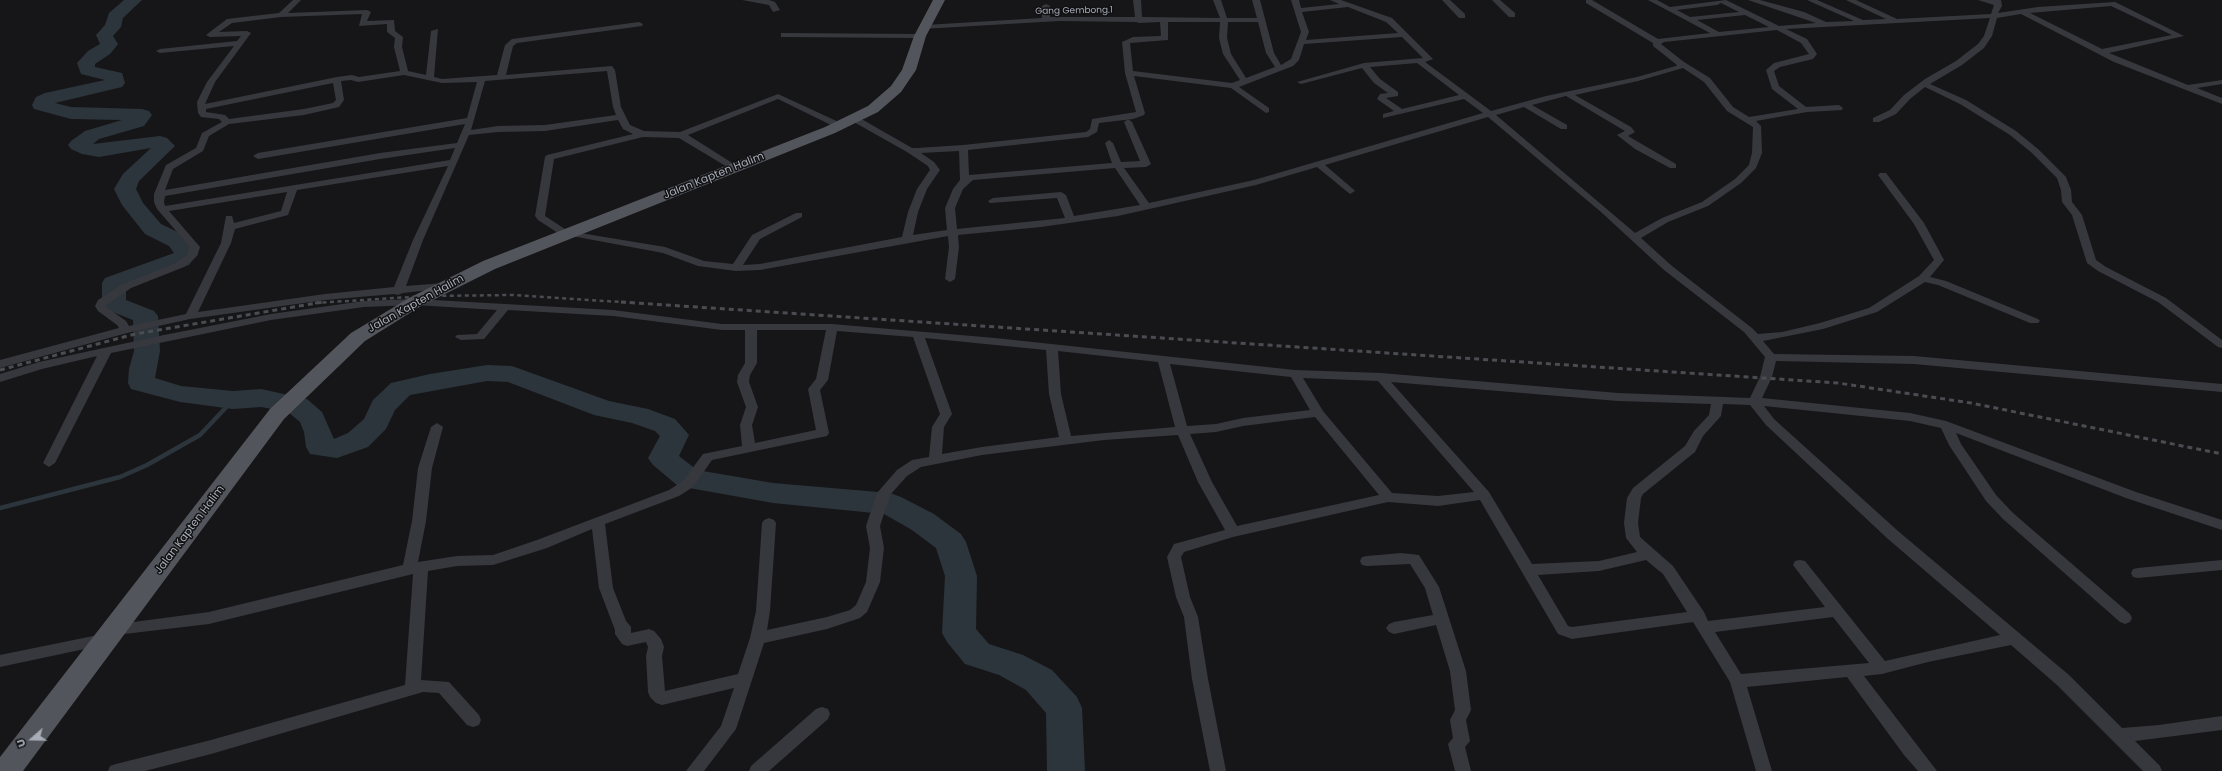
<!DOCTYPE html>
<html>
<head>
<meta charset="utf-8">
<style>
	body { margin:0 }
	#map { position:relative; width:2222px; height:771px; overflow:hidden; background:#161618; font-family:Poppins,sans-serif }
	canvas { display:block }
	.north { position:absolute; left:12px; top:719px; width:40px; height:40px; -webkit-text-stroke:3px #111113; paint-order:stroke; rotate:250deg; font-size:11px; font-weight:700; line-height:16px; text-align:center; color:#a8adb8 }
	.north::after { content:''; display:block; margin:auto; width:14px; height:18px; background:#a8adb8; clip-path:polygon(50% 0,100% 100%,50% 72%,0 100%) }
</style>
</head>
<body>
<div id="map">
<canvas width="2222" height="771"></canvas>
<div class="north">U</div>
</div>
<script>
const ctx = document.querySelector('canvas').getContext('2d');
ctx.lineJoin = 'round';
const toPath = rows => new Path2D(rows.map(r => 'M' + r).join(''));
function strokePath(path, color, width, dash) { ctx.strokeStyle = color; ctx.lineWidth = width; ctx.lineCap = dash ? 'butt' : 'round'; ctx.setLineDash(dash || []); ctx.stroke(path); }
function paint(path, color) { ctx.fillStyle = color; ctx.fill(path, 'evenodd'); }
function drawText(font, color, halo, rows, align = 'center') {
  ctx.font = font + ' Poppins,sans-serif'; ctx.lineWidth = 3; ctx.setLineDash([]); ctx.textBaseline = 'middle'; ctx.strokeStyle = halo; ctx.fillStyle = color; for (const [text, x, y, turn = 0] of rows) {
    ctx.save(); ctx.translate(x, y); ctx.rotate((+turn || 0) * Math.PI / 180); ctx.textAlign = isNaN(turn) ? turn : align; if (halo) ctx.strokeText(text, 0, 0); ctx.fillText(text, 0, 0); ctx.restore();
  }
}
const stream = toPath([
	[0,508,120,477,147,465,200,435,233,400]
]);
const river = toPath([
	[124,0,142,0,123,18,121,27,113,36,118,44,115,48,110,54,95,64,95,67,122,73,125,83,122,87,55,103,71,107,142,109,149,111,152,115,144,126,99,139,93,144,160,136,167,138,175,146,139,181,136,189,143,203,161,224,186,236,198,254,189,265,126,287,126,300,154,311,158,316,160,351,155,378,181,386,233,391,261,389,307,399,322,412,334,439,348,433,364,419,373,400,391,383,430,374,487,365,512,366,609,401,648,409,675,419,689,435,679,456,697,470,773,483,890,493,901,497,934,514,961,534,966,542,977,576,976,629,989,644,1023,655,1052,670,1077,697,1082,708,1085,771,1047,771,1046,713,1026,690,999,675,965,664,947,642,942,633,945,576,936,548,912,530,884,514,773,503,678,486,653,465,648,458,660,436,655,431,632,423,594,415,508,382,487,381,410,395,395,410,386,429,368,447,337,458,310,454,306,447,304,432,300,422,288,412,261,407,233,409,180,402,131,389,128,383,129,369,134,351,133,320,105,309,102,304,102,283,105,278,174,253,169,246,145,234,122,205,114,189,123,174,151,148,99,157,82,154,71,149,68,145,71,141,85,131,122,120,71,119,34,109,32,105,36,97,45,93,105,80,81,74,77,63,88,51,100,44,96,35,105,25,109,13,124,0]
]);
const minor = toPath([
	[293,0,301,0,288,13,367,10,371,12,367,21,394,20,395,31,403,37,402,47,408,71,426,75,431,31,438,29,434,77,442,79,497,75,505,45,512,39,639,22,643,24,642,26,517,43,513,46,506,75,612,66,615,70,621,107,630,125,644,131,680,132,778,94,843,124,843,128,837,128,778,99,688,135,737,166,737,170,734,171,679,138,643,137,554,159,545,216,568,231,665,247,704,261,733,264,752,235,796,213,802,213,802,217,760,239,743,265,760,264,902,237,908,212,917,189,930,170,928,166,907,152,852,121,852,117,858,117,912,148,917,148,963,145,1086,132,1090,129,1092,119,1136,112,1125,73,1122,42,1133,37,1161,36,1160,22,1139,23,1136,22,1059,21,922,29,921,27,925,25,1042,18,1042,6,1046,4,1050,6,1050,17,1135,17,1133,0,1141,0,1142,17,1220,18,1213,0,1221,0,1227,18,1257,18,1252,0,1260,0,1274,53,1281,65,1291,59,1301,32,1291,0,1299,0,1301,8,1339,4,1330,0,1341,0,1392,18,1433,59,1425,62,1491,111,1546,96,1637,77,1676,66,1677,65,1653,46,1653,43,1586,3,1586,0,1592,0,1658,39,1710,33,1648,0,1657,0,1670,7,1726,0,1779,26,1816,23,1748,0,1760,0,1804,12,1826,22,1854,21,1807,0,1817,0,1863,20,1886,19,1846,0,1856,0,1897,19,1991,14,1994,5,1978,0,2001,0,2002,6,1998,13,2038,7,2115,2,2184,36,2109,53,2188,85,2222,80,2222,84,2197,88,2222,98,2222,104,2114,62,2021,14,1997,18,1992,36,1984,48,1962,65,1930,84,1966,100,2016,131,2038,149,2066,177,2071,190,2072,202,2082,215,2096,260,2106,267,2166,298,2222,340,2222,348,2218,347,2158,302,2098,271,2087,263,2072,215,2062,202,2061,190,2057,178,2032,153,2010,135,1960,104,1925,87,1910,99,1896,114,1879,122,1873,122,1873,118,1890,110,1904,95,1925,79,1956,61,1978,44,1984,36,1990,18,1786,29,1807,39,1817,54,1813,59,1780,67,1774,71,1779,86,1806,107,1839,105,1843,108,1842,110,1807,112,1756,121,1761,126,1762,153,1756,168,1741,183,1708,206,1668,222,1641,238,1672,266,1752,328,1758,334,1782,332,1820,323,1869,308,1919,276,1934,260,1914,224,1878,175,1880,173,1886,173,1924,223,1944,260,1930,277,1946,281,2038,319,2040,321,2038,323,2030,323,1938,285,1925,282,1877,312,1823,329,1763,341,1774,354,1914,356,2222,384,2222,392,1914,364,1776,361,1772,377,1762,398,1910,413,1946,421,2136,492,2222,520,2222,530,2126,498,1956,433,1961,444,1996,495,2013,513,2130,614,2132,618,2130,622,2125,624,2120,622,2003,519,1986,501,1949,445,1941,428,1910,421,1764,406,1774,419,1898,531,2069,675,2122,728,2159,725,2222,716,2222,730,2135,741,2160,766,2162,771,2143,771,2057,685,2011,645,1928,662,1882,674,1864,676,1937,771,1918,771,1904,755,1847,677,1747,687,1772,771,1756,771,1730,682,1693,622,1572,639,1558,634,1480,500,1438,506,1388,502,1233,537,1184,552,1181,557,1190,597,1198,617,1208,679,1226,771,1210,771,1192,679,1184,617,1176,597,1167,557,1174,544,1225,530,1198,482,1178,435,1104,440,982,455,921,467,907,476,890,495,880,526,884,548,880,582,867,612,860,618,827,629,764,643,736,729,704,771,686,771,721,726,734,688,662,705,656,703,650,697,648,692,646,656,648,647,646,642,627,646,622,644,615,634,615,630,599,588,592,529,547,548,493,565,457,566,428,571,421,680,449,682,479,715,481,720,479,725,473,727,467,725,439,693,423,692,211,754,145,771,108,771,110,766,116,764,211,740,405,685,413,574,209,624,116,635,111,633,108,629,111,625,209,612,403,565,412,521,418,468,431,427,437,423,443,427,432,468,426,521,418,562,457,556,493,555,537,540,669,490,683,481,703,454,742,446,740,425,746,407,737,382,738,375,745,363,745,330,722,330,613,316,508,310,484,339,461,340,455,337,457,335,477,334,497,310,415,305,364,307,271,320,111,353,55,463,49,467,43,463,97,356,42,369,0,382,0,374,39,362,164,335,271,314,364,301,415,299,613,310,722,324,832,324,995,338,1295,370,1381,373,1618,393,1750,398,1760,377,1765,357,1744,332,1664,270,1601,212,1488,117,1325,165,1353,189,1355,191,1350,194,1317,167,1256,185,1118,216,1041,227,958,235,959,247,955,279,950,282,945,279,949,247,948,236,760,270,736,271,698,266,663,253,572,236,564,237,538,220,535,216,545,157,547,155,633,134,623,129,618,120,545,131,498,132,469,135,423,240,406,286,444,283,448,284,449,286,448,288,403,293,398,295,394,294,325,300,190,319,127,333,0,368,0,360,119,328,117,325,98,311,95,306,98,300,123,284,176,263,187,255,190,247,157,209,154,202,154,194,166,165,196,148,202,133,222,122,219,119,201,117,198,113,197,102,207,82,234,46,160,53,156,51,160,49,237,41,241,36,210,37,206,35,227,19,279,13,293,0],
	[1721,3,1739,12,1690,17,1677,10,1717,5,1721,3],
	[2111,6,2172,35,2102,49,2030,13,2111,6],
	[1348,7,1386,22,1398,33,1306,40,1309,32,1302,12,1348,7],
	[362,14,359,26,387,24,387,32,395,38,394,47,400,71,359,77,352,75,337,77,205,104,215,82,251,33,247,31,219,32,232,23,281,17,362,14],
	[1745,15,1769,27,1719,32,1697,20,1745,15],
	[1168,22,1220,22,1219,38,1223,54,1240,80,1232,83,1133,71,1130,43,1168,40,1168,22],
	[1228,22,1258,22,1266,53,1275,67,1246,78,1231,54,1227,38,1228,22],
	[1777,30,1801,43,1809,54,1774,63,1766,70,1772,89,1798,109,1749,117,1733,107,1710,78,1684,62,1661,44,1664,42,1777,30],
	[1402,37,1423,58,1364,63,1297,82,1301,84,1362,68,1374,83,1388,93,1380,94,1377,99,1394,111,1383,114,1383,118,1464,99,1483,113,1254,180,1149,203,1124,168,1146,167,1151,164,1132,122,1128,119,1124,122,1140,161,1121,162,1113,143,1109,140,1105,143,1112,163,969,175,968,150,1088,137,1097,132,1099,123,1133,119,1144,115,1145,113,1134,76,1231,88,1266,113,1269,112,1269,108,1239,87,1293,66,1299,60,1304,44,1402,37],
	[1417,63,1459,95,1402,109,1386,98,1398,96,1398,92,1380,79,1370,67,1417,63],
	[1683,68,1704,82,1727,111,1753,127,1752,153,1749,165,1735,179,1702,202,1662,218,1635,233,1496,115,1524,107,1561,129,1567,129,1567,125,1532,105,1566,96,1625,131,1617,135,1635,149,1670,168,1676,168,1676,164,1628,136,1635,132,1631,127,1575,95,1638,81,1683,68],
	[607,71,613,107,616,115,545,125,498,126,471,130,485,81,607,71],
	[404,75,442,83,477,82,467,118,258,153,253,156,258,159,465,124,457,143,380,153,165,190,173,169,203,151,209,136,229,124,304,115,339,107,344,100,341,81,351,80,358,82,404,75],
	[333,83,336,100,333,103,304,109,229,119,225,115,206,112,206,109,333,83],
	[455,148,450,160,165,206,164,202,165,196,380,159,455,148],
	[959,151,960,180,953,189,945,208,947,230,913,235,918,212,927,189,940,170,934,162,921,153,959,151],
	[448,166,413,240,394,287,325,294,198,312,231,243,235,229,288,215,297,190,448,166],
	[1115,168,1140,205,1074,216,1066,195,1061,192,993,198,988,201,990,203,1057,198,1065,218,957,229,955,208,963,189,973,180,1115,168],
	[287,192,281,211,234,223,232,216,226,216,221,243,186,314,129,326,126,321,105,306,131,288,184,267,197,256,200,247,169,211,287,192],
	[757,330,826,330,816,379,808,389,816,430,755,443,752,425,758,407,749,382,750,375,757,363,757,330],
	[837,331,913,337,940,414,932,427,929,457,912,460,897,470,877,493,866,526,870,548,866,582,856,605,850,610,827,617,767,630,770,611,776,523,774,520,769,518,764,520,762,523,756,611,750,638,738,674,665,691,662,656,664,647,661,639,654,631,649,629,631,633,631,627,626,621,613,588,605,524,679,496,693,487,712,460,827,436,829,433,820,390,828,380,837,331],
	[925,338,1046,350,1049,394,1059,437,982,447,942,454,944,427,952,414,925,338],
	[1058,351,1158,362,1175,427,1071,436,1061,394,1058,351],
	[1170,364,1291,377,1310,410,1243,418,1216,424,1187,426,1170,364],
	[1303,378,1378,381,1474,492,1438,496,1392,493,1323,411,1303,378],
	[1391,382,1618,401,1711,404,1709,415,1694,431,1685,446,1633,488,1627,498,1624,523,1626,538,1637,552,1599,561,1532,564,1489,492,1391,382],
	[1723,404,1750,405,1766,425,1888,539,2000,635,1885,661,1805,561,1800,560,1795,561,1793,565,1825,607,1708,621,1704,612,1673,566,1640,537,1638,523,1641,498,1643,494,1695,452,1703,436,1721,416,1723,404],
	[1315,417,1379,495,1237,526,1212,482,1190,434,1216,432,1243,426,1315,417],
	[1646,560,1663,574,1687,612,1572,627,1568,626,1538,575,1599,571,1646,560],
	[1833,617,1869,663,1741,674,1715,632,1833,617],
	[742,0,769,0,775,2,780,10,773,12,769,5,742,0],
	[1442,0,1450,0,1465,14,1465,18,1459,18,1442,0],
	[1492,0,1500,0,1515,13,1515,17,1509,17,1492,0],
	[781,33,920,34,924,36,920,38,784,37,781,37,781,33],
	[1401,553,1419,555,1439,587,1466,671,1471,710,1466,720,1470,741,1465,747,1471,771,1455,771,1448,744,1453,738,1450,720,1455,710,1450,671,1436,625,1394,634,1389,632,1386,628,1389,624,1394,622,1433,615,1425,588,1410,564,1367,566,1362,565,1360,561,1362,557,1367,556,1401,553],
	[2222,560,2222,570,2138,578,2133,577,2131,573,2133,569,2138,568,2222,560],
	[103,634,108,636,111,640,108,644,0,667,0,655,103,634],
	[822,707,828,709,830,714,828,719,769,771,749,771,751,766,816,709,822,707]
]);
const primary = toPath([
	[933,0,945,0,926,36,916,70,901,92,878,112,835,133,495,269,421,306,365,341,284,419,23,771,0,771,0,757,270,409,351,333,409,298,483,261,825,127,868,106,891,86,902,70,914,36,933,0]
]);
const railFar1 = toPath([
	[315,303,427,296,513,295,636,303]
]);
const rail = toPath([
	[621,302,1838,383,1971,403,2222,454],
	[0,370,135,334,323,302]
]);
const farStreetnames = [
	["Gang Gembong.1",1074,11,-1]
];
const streetNames = [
	["Jalan Kapten Halim",714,176,-22],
	["Jalan Kapten Halim",416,304,-29],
	["Jalan Kapten Halim",190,530,-53]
];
strokePath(stream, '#2c353c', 4.5);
paint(river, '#2c353c');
paint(minor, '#37383d');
paint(primary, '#53555c');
strokePath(railFar1, '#4a4c52', 2.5, [4, 3.5]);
strokePath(rail, '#4a4c52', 3, [5, 4]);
drawText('9px', '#a8adb8', '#111113', farStreetnames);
drawText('11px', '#a8adb8', '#111113', streetNames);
</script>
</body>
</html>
